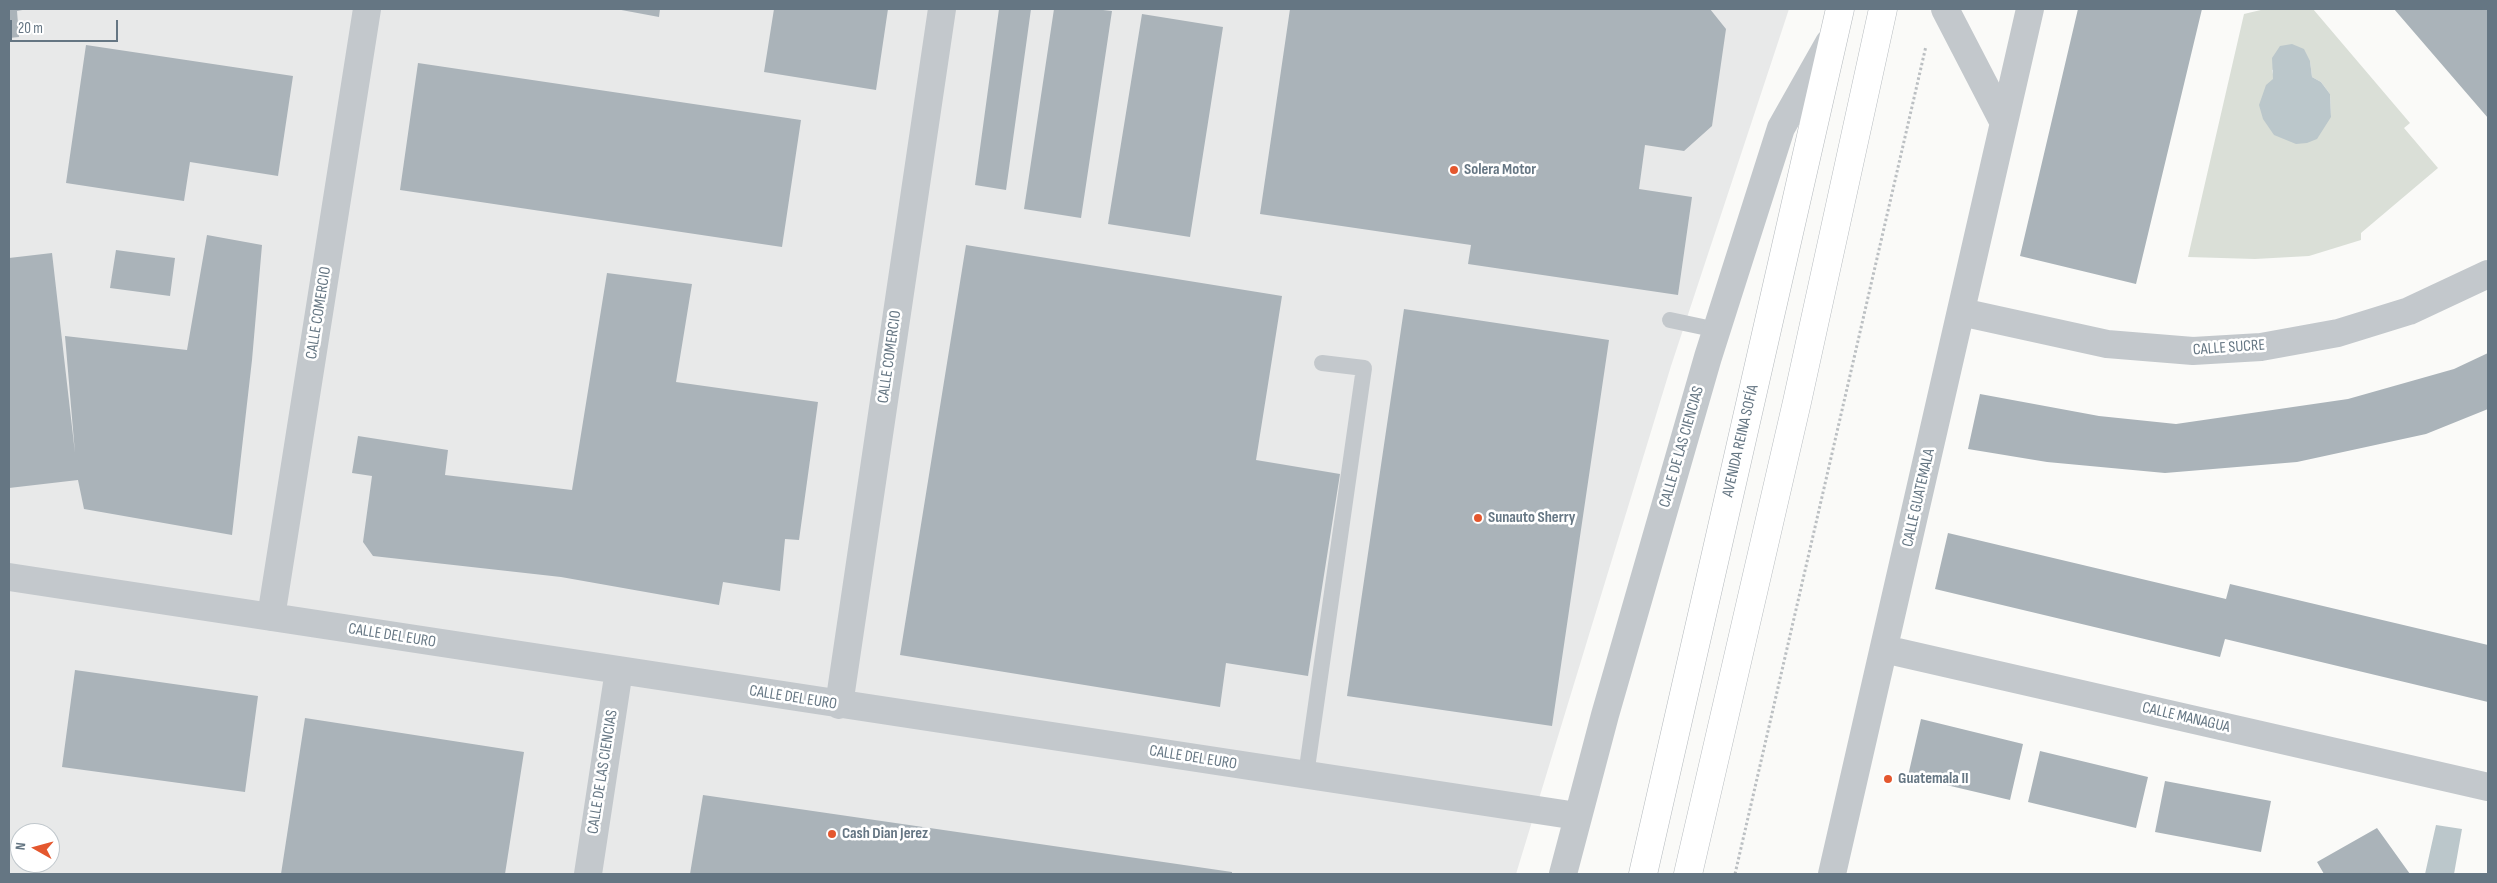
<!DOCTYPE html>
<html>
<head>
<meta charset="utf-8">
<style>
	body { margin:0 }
	#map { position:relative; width:2497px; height:883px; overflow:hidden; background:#fafaf8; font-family:"Sofia Sans Condensed",sans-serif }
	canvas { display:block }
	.frame { position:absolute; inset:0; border:10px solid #657683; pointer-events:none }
	.north { position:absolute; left:10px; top:823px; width:50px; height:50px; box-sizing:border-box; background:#fff; border:1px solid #c1c8cd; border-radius:50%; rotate:277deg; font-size:14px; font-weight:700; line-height:20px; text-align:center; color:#657683 }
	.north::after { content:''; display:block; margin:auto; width:18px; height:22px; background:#e4572e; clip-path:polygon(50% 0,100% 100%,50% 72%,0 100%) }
	.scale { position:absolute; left:10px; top:20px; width:108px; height:22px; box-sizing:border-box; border:2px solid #657683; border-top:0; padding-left:6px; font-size:15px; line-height:18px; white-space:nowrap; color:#657683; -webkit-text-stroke:4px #fff; paint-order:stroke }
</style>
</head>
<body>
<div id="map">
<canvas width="2497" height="883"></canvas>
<div class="frame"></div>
<div class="north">N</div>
<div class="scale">20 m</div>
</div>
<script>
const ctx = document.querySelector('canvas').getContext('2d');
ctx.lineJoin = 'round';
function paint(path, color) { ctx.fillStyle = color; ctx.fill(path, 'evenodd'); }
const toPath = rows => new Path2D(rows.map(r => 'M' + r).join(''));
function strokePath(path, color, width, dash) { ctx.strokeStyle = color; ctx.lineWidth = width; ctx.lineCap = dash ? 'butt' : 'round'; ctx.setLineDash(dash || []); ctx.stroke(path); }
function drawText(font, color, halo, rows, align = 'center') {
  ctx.font = font + ' "Sofia Sans Condensed",sans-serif'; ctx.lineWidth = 5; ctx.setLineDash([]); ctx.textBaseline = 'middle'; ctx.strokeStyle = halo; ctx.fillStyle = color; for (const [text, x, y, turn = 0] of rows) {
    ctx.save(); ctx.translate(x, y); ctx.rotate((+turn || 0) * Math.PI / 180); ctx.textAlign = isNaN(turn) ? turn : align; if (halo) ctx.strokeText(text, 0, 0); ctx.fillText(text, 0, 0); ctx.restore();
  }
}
const built = toPath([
	[9,9,1789,9,1671,366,1516,874,9,874],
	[20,833,50,833,50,863,20,863]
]);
const green = toPath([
	[2265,9,2313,9,2410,123,2404,128,2438,168,2361,233,2361,240,2309,256,2255,259,2188,257,2244,14],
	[2310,61,2312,77,2321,82,2330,94,2331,117,2274,79,2272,70]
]);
const water = toPath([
	[2292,44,2304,49,2310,61,2312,77,2321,82,2330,94,2331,117,2317,139,2307,143,2296,144,2274,135,2263,119,2259,105,2266,85,2273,79,2272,58,2280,46],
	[2436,825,2462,829,2454,874,2425,874]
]);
const building = toPath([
	[9,9,28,9,17,11,19,37,9,38],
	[616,9,660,9,659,17],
	[774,9,888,9,876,90,764,72],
	[999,9,1031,9,1006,190,975,185],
	[1054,9,1094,9,1112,11,1081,218,1024,209],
	[1290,9,1710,9,1726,29,1712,126,1684,151,1645,145,1639,189,1692,197,1678,295,1468,264,1471,245,1260,214],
	[2078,9,2202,9,2136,284,2020,256],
	[2394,9,2488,9,2488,118],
	[1142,14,1223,27,1190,237,1108,224],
	[86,45,293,76,278,176,190,162,184,201,66,183],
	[418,63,801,120,782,247,400,190],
	[207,235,262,245,252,360,232,535,84,509,78,480,9,488,9,258,52,253,75,453,65,336,187,350],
	[966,245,1282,296,1256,460,1340,474,1308,676,1226,663,1220,707,900,655],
	[116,250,175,258,170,296,110,288],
	[607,273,692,284,676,382,818,402,799,540,785,539,780,591,723,582,719,605,561,577,373,556,363,542,372,476,352,473,358,436,448,450,445,475,572,490],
	[1404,309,1609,340,1552,726,1347,696],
	[2488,353,2488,409,2426,434,2297,462,2165,473,2047,462,1968,449,1980,394,2099,416,2176,424,2348,399,2454,369],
	[1948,533,2226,599,2230,584,2488,645,2488,702,2225,639,2220,657,1935,589],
	[75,670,258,696,245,792,62,767],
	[305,718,524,752,505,874,281,874],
	[1921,719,2023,744,2010,800,1908,776],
	[2040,751,2148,777,2136,828,2028,802],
	[2165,781,2271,801,2261,852,2155,832],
	[703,795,1232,872,1232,874,690,874],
	[2377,828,2410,874,2324,874,2317,862]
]);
const path = toPath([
	[1735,874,1926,46]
]);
const lane = toPath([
	[1670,320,1717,330],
	[1306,775,1364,368,1322,363]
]);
const street = toPath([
	[1945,9,2003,121],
	[1961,312,2107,344,2193,351,2261,347,2338,333,2409,311,2488,274],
	[9,577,1577,816],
	[271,617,367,9],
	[1884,649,2488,787],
	[839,705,942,9],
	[588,874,619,670],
	[1563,874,1605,715,1708,357,1781,128,1829,43],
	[1832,874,2030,9]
]);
const primary = toPath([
	[1643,874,1840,9],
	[1688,874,1797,402,1883,9]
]);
const markers = [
	[1454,170,5,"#e4572e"],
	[1478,518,5,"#e4572e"],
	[1888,779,5,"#e4572e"],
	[832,834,5,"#e4572e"]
];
const poiNames = [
	["Solera Motor",1464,170],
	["Sunauto Sherry",1488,518],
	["Guatemala II",1898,779],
	["Cash Dian Jerez",842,834]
];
const streetNames = [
	["CALLE COMERCIO",319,313,-81],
	["CALLE SUCRE",2229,348,-4],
	["CALLE COMERCIO",890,357,-82],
	["AVENIDA REINA SOFÍA",1741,441,-77],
	["CALLE DE LAS CIENCIAS",1682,447,-74],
	["CALLE GUATEMALA",1919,498,-77],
	["CALLE DEL EURO",392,636,9],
	["CALLE DEL EURO",793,698,9],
	["CALLE MANAGUA",2186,718,13],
	["CALLE DEL EURO",1193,758,9],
	["CALLE DE LAS CIENCIAS",603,772,-81]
];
paint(built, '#e8e9e9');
paint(green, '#dadfd7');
paint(water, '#bbc7cb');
paint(building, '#aab3b9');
strokePath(primary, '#b5babe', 29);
strokePath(path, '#bbbfc2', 3, [2.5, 2.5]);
strokePath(lane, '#c3c8cc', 16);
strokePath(street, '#c3c8cc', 28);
strokePath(primary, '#fff', 28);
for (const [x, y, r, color] of markers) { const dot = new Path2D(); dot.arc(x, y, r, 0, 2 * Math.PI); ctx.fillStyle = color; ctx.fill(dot); strokePath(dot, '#fff', 2); }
drawText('bold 16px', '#657683', '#fff', poiNames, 'left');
drawText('16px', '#657683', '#fff', streetNames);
</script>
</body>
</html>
